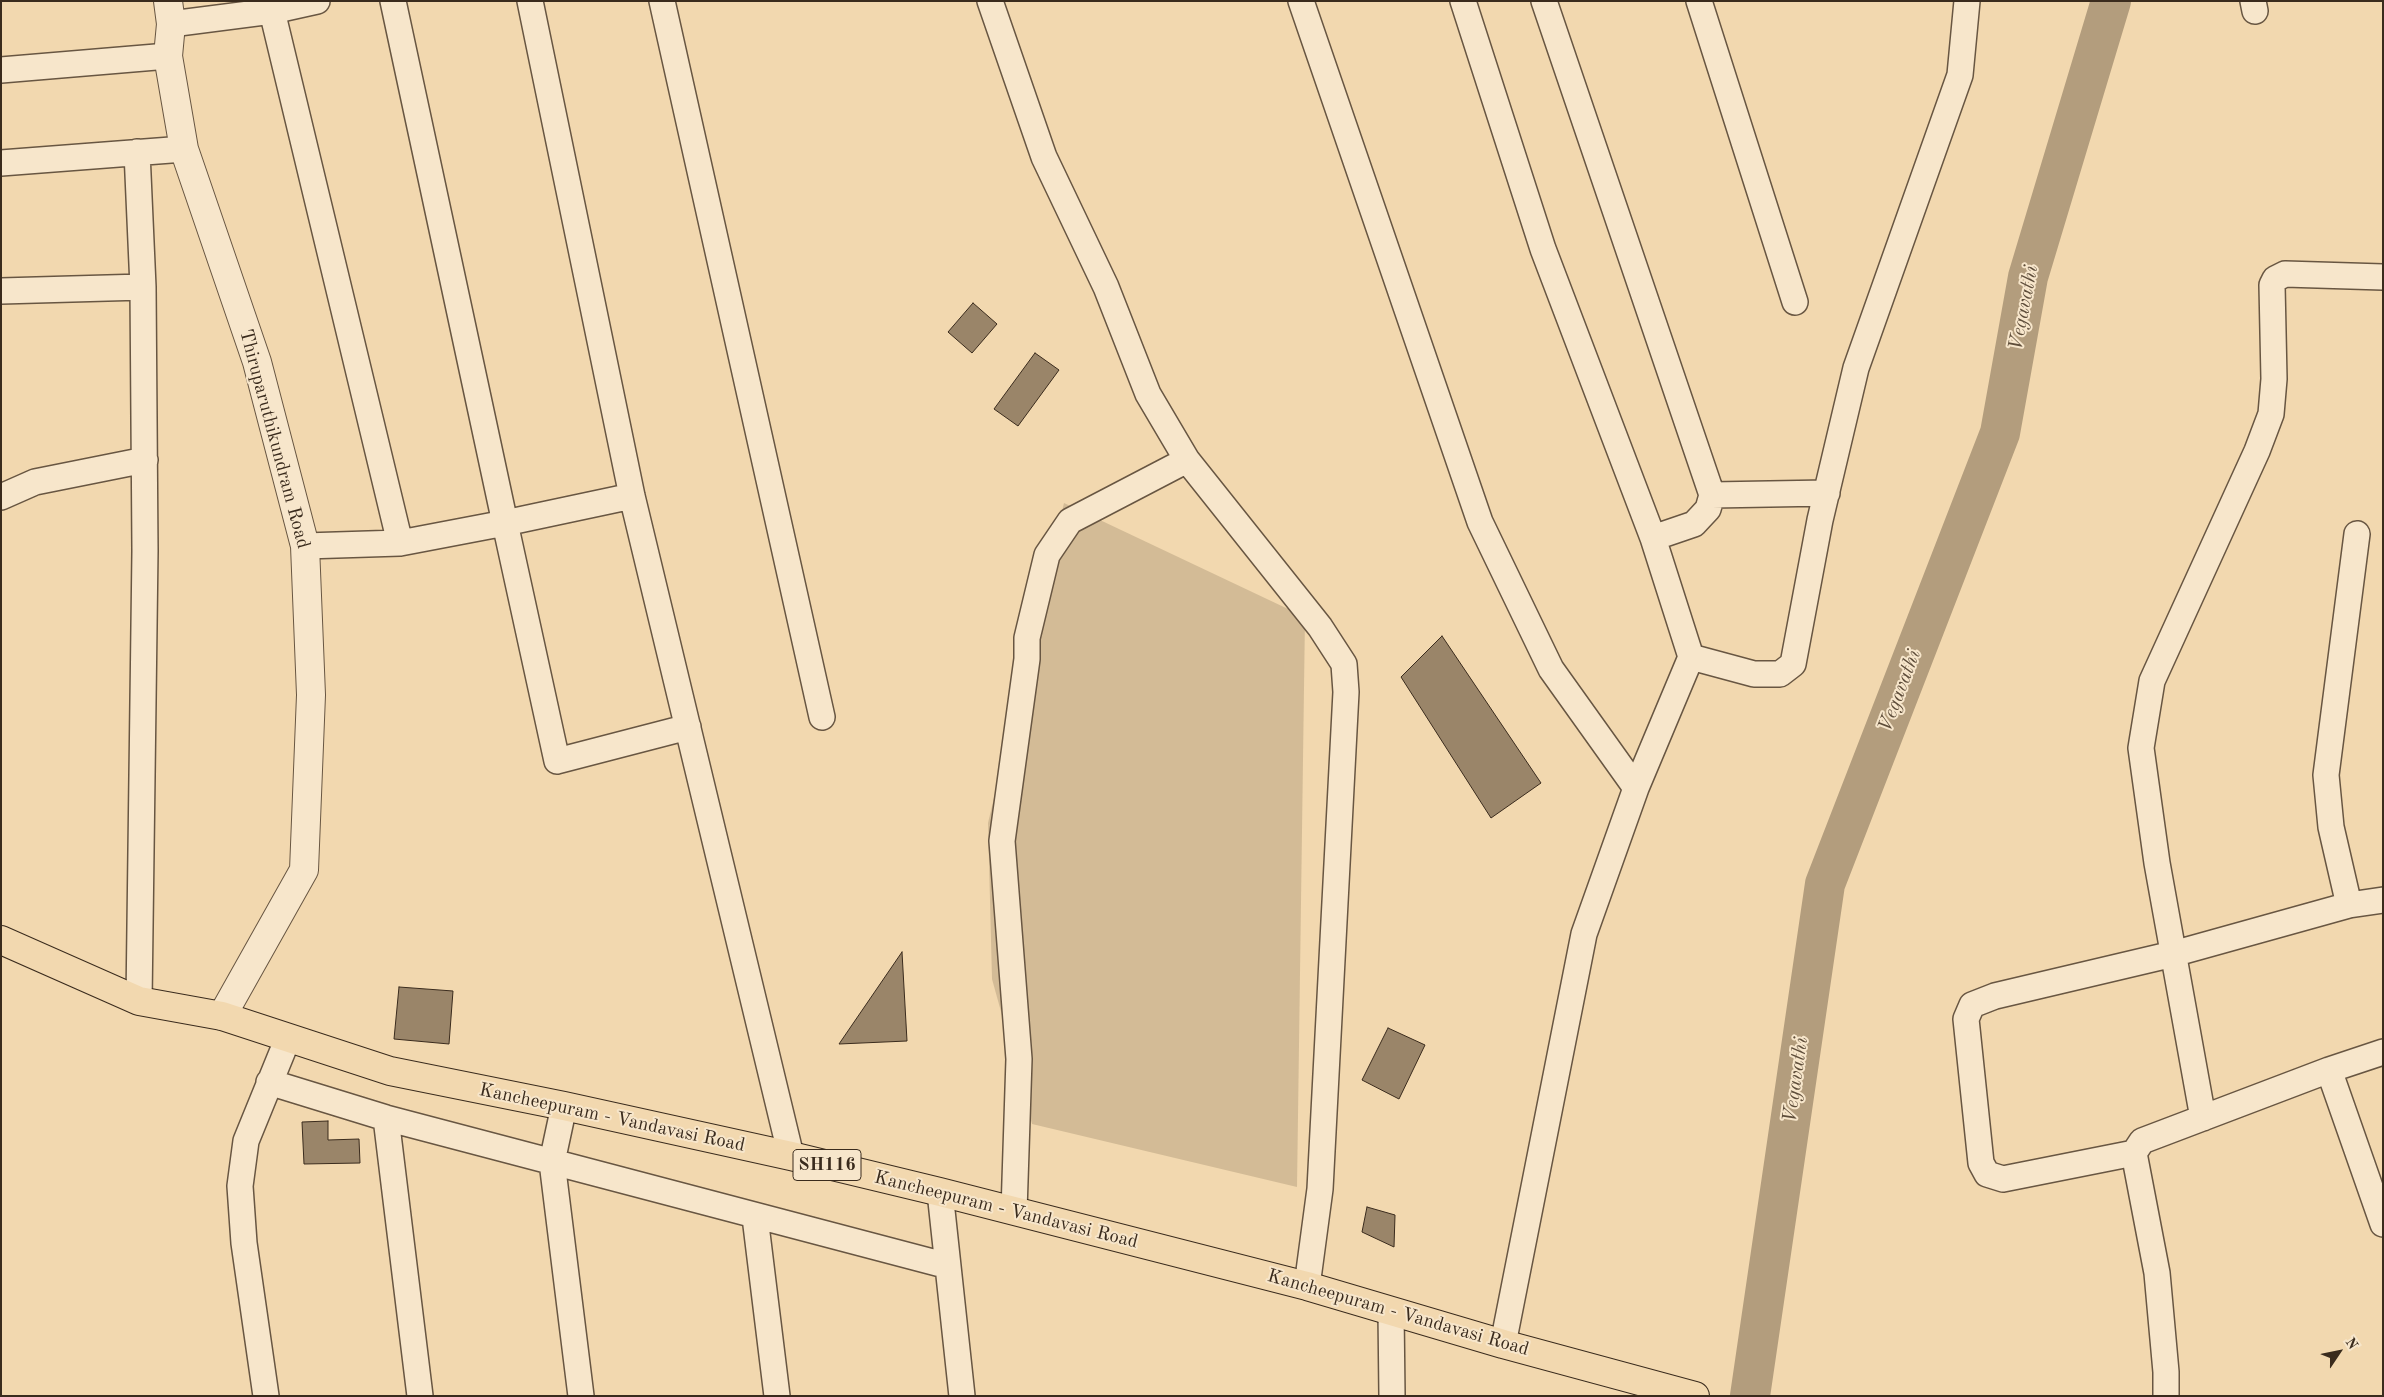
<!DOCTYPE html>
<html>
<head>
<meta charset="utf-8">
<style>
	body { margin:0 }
	#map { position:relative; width:2384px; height:1397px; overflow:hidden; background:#f2d8af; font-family:"Old Standard TT",serif }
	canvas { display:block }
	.frame { position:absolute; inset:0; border:2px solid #3a2b1d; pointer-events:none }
	.north { position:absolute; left:2314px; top:1327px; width:50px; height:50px; -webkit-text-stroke:4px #f7e6cb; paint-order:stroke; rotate:56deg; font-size:14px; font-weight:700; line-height:20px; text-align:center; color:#3a2b1d }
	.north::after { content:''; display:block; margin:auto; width:18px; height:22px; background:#3a2b1d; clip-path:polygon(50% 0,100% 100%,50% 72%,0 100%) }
</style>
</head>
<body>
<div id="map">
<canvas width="2384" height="1397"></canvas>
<div class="frame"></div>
<div class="north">N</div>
</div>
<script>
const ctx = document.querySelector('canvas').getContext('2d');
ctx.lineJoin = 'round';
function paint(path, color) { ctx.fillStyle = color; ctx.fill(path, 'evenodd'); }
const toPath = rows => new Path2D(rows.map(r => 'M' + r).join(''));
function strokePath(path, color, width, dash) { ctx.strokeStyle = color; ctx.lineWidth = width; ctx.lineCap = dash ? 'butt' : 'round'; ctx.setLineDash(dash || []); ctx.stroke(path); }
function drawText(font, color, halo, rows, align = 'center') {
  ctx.font = font + ' "Old Standard TT",serif'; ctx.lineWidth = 4; ctx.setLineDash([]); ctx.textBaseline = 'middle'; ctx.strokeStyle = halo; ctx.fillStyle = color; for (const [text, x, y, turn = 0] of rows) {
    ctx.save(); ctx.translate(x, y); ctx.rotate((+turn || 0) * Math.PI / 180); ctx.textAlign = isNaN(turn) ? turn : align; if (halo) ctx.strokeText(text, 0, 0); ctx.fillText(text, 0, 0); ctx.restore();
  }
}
const green = toPath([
	[1064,503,1305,617,1297,1187,1032,1124,992,979,988,823]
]);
const river = toPath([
	[1750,1396,1825,884,2000,433,2028,277,2111,1]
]);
const building = toPath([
	[973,303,997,324,972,353,948,332,973,303],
	[1035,353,1059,370,1018,426,994,409,1035,353],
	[1442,636,1541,783,1491,818,1401,677,1442,636],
	[902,952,907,1041,839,1044,902,952],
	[399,987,453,991,449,1044,394,1039,399,987],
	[1388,1028,1425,1045,1399,1099,1362,1080,1388,1028],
	[328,1121,328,1140,359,1139,360,1163,304,1164,302,1122,328,1121],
	[1367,1207,1395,1215,1394,1247,1362,1232,1367,1207]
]);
const minor = toPath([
	[393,1,505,523,632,496],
	[530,1,632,496,791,1156],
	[662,1,822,717],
	[990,1,1044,157,1106,287,1148,394,1187,460,1320,627,1344,664,1346,692,1320,1189,1307,1286],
	[1301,1,1480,522,1551,669,1636,788,1584,934,1503,1344],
	[1463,1,1543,249,1653,538,1691,657,1636,788],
	[1544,1,1712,495,1708,509,1694,524,1653,538],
	[1699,1,1795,302],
	[2253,1,2255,11],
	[272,11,400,543],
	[171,24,272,11,317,1],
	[1,70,168,56],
	[137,152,143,287,145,551,139,1001],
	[1,163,184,149],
	[1,291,143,287],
	[1712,495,1827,493],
	[1,497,35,482,145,460],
	[305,546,400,543,505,523,557,761,688,727],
	[1691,657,1754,674,1780,674,1793,664,1820,520,1856,368,1960,75,1967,1],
	[2349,905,2331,827,2326,775,2357,534],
	[2329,1070,2383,1224],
	[269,1082,386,1118,948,1266],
	[564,1106,552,1162,581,1396],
	[386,1118,420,1396],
	[2203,1118,2157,863,2141,748,2152,681,2257,451,2271,414,2274,379,2272,285,2275,279,2285,274,2383,277],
	[2134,1153,2003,1179,1987,1174,1981,1163,1966,1019,1972,1005,1995,996,2173,954,2349,905,2383,900],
	[940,1192,962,1396],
	[1014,1211,1019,1059,1002,841,1027,659,1027,638,1047,555,1070,521,1187,460],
	[755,1217,777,1396],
	[1391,1311,1392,1396],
	[266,1396,244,1243,240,1186,246,1141,288,1038],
	[2166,1396,2166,1372,2157,1273,2134,1153,2142,1141,2329,1070,2383,1052]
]);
const tertiary = toPath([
	[168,1,171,24,168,56,184,149,257,362,305,546,311,695,304,870,222,1016]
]);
const primary = toPath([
	[1,940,139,1001,222,1016,390,1071,564,1106,791,1156,940,1192,1307,1286,1503,1344,1695,1396]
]);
const shields = [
	[827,1165,68]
];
const shieldNames = [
	["SH116",827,1165]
];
const streetNames = [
	["Thiruparuthikundram Road",274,439,75],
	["Kancheepuram - Vandavasi Road",612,1118,12],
	["Kancheepuram - Vandavasi Road",1006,1210,14],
	["Kancheepuram - Vandavasi Road",1398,1313,16]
];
const waterNames = [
	["Vegavathi",2024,308,-79],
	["Vegavathi",1900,691,-69],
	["Vegavathi",1796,1080,-82]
];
paint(green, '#d3bb96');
strokePath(river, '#b39d7d', 40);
paint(building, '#9a8569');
strokePath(building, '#3a2b1d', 1);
strokePath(minor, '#685642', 28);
strokePath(tertiary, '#685642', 30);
strokePath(primary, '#3a2b1d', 30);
strokePath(minor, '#f7e6cb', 25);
strokePath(tertiary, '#f7e6cb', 28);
strokePath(primary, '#f2d8af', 28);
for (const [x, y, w] of shields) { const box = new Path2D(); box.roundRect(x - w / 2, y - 15.5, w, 31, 4); ctx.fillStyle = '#f7e6cb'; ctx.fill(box); strokePath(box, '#3a2b1d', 1); }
drawText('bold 18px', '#3a2b1d', null, shieldNames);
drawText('19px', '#3a2b1d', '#f7e6cb', streetNames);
drawText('italic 20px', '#5e4d3a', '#f7e6cb', waterNames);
</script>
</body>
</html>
